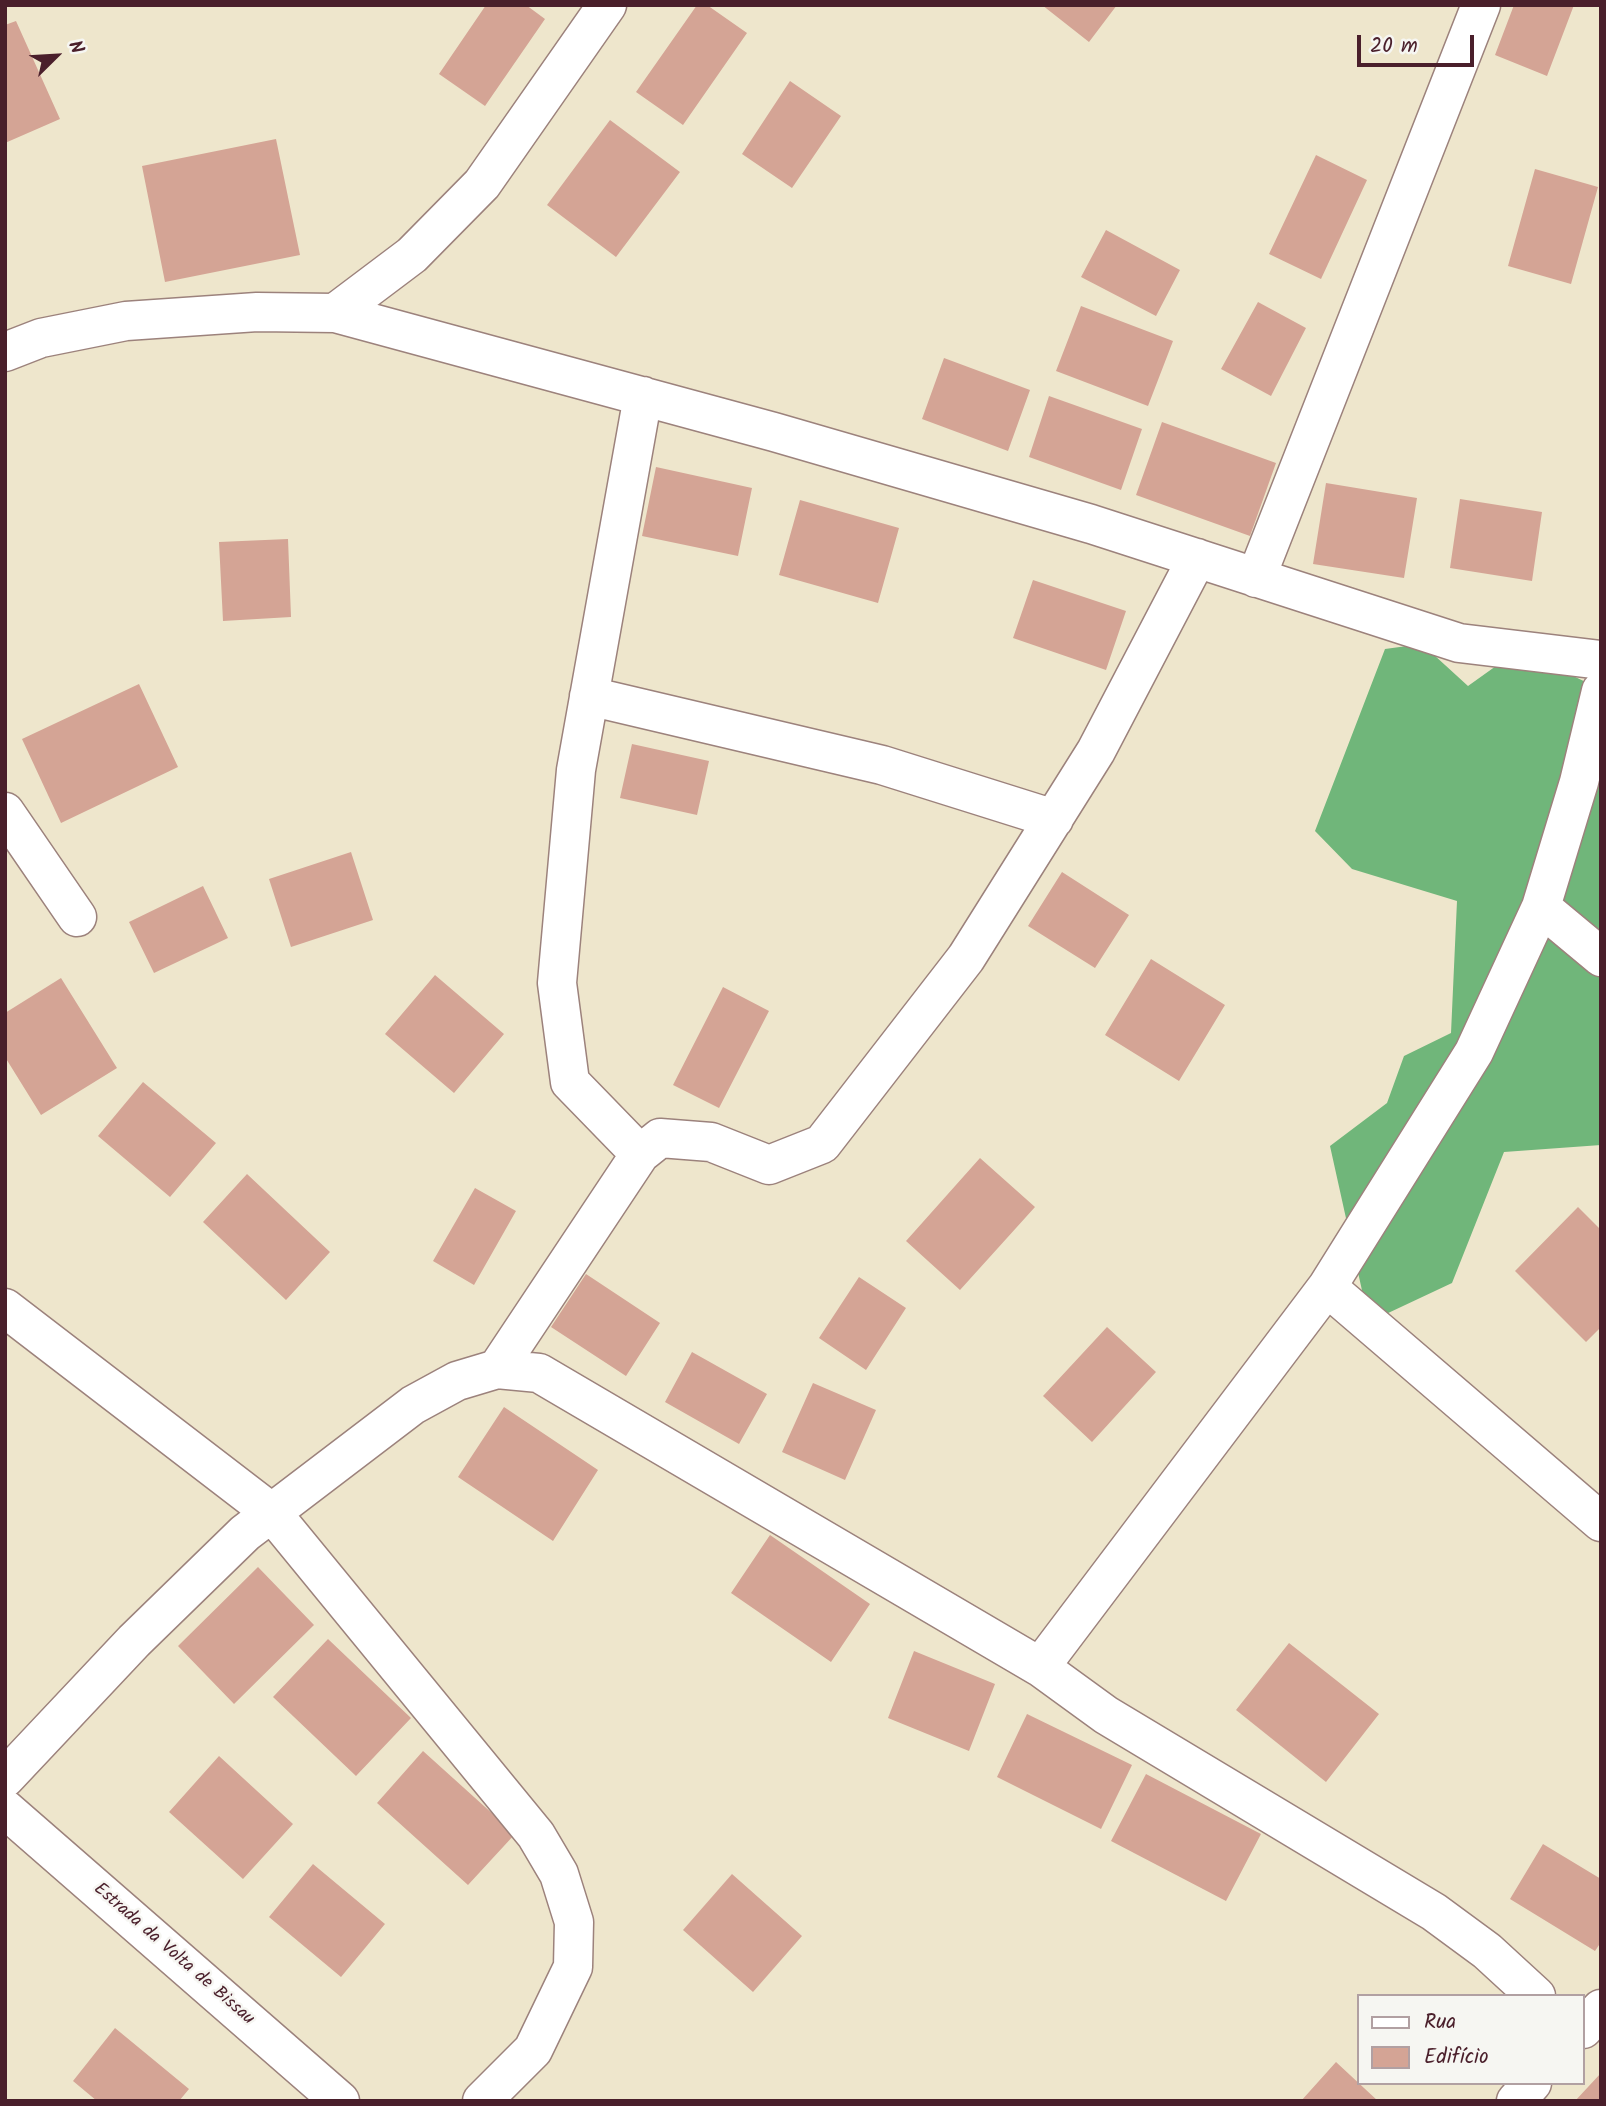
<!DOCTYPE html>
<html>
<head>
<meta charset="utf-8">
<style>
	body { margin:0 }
	#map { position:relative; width:1606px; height:2106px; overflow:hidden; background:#eee6cc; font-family:Kalam,sans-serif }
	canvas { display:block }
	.frame { position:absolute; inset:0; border:7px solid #4a1f2b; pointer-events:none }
	.legend { position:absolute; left:1357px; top:1994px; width:228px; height:91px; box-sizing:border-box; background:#f6f6f2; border:2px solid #b1a0a2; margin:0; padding:9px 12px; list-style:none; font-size:21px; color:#4a1f2b }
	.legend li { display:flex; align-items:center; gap:14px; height:35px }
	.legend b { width:35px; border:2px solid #b1a0a2 }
	.north { position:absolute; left:21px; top:21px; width:70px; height:70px; -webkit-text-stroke:5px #f6f6f2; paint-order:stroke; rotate:66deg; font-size:19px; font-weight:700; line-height:28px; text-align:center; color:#4a1f2b }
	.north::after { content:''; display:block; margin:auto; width:24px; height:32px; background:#4a1f2b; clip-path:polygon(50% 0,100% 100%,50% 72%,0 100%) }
	.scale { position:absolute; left:1357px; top:35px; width:117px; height:32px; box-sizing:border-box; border:4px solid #4a1f2b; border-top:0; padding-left:9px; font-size:21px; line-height:24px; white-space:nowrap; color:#4a1f2b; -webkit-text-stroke:5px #f6f6f2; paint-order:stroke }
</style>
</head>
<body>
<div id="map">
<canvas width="1606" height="2106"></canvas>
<div class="frame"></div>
<ul class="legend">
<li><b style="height:9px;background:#fff"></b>Rua</li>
<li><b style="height:19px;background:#d4a495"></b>Edifício</li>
</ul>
<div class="north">N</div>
<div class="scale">20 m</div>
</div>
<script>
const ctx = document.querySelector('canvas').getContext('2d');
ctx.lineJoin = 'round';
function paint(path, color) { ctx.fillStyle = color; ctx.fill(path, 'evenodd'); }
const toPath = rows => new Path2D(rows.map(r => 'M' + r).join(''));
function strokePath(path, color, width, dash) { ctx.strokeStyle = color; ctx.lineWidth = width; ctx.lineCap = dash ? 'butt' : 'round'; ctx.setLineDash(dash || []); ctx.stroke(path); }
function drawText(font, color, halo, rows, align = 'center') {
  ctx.font = font + ' Kalam,sans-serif'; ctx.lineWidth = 5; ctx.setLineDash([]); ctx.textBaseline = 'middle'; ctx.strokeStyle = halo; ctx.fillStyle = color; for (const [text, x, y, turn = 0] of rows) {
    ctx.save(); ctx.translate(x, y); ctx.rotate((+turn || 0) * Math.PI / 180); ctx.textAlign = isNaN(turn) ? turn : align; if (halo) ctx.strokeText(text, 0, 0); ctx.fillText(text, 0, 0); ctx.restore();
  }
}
const forest = toPath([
	[1422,644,1468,686,1503,661,1544,662,1594,686,1601,683,1601,1145,1504,1152,1452,1283,1369,1322,1330,1146,1387,1103,1404,1056,1451,1033,1457,901,1352,869,1315,831,1385,649]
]);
const building = toPath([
	[486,5,526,5,545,19,485,106,439,74],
	[697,5,707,5,747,33,683,125,636,92],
	[1042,5,1117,5,1089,42],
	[1514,5,1574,5,1547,76,1495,55],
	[16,21,60,119,5,143,5,25],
	[790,81,841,116,792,188,742,154],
	[610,120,680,172,616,257,547,205],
	[276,139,300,255,165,282,142,166],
	[1316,155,1367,180,1321,279,1269,254],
	[1535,169,1598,187,1571,284,1508,266],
	[1106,230,1180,270,1156,316,1081,277],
	[1258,302,1306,328,1271,396,1221,369],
	[1081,306,1173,341,1148,406,1056,371],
	[944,358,1030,390,1008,451,922,419],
	[1049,396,1142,429,1121,490,1029,457],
	[1162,422,1276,463,1250,536,1136,495],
	[656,467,752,488,738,556,642,536],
	[1326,483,1417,498,1404,578,1313,564],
	[1460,499,1542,512,1532,581,1450,568],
	[800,500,899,528,878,603,779,575],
	[288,539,291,617,223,621,219,542],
	[1033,580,1126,611,1106,670,1013,638],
	[139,684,178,767,61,823,22,739],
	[632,744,709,761,697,815,620,798],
	[351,852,373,920,291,947,269,879],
	[1062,872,1129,915,1095,968,1028,926],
	[203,886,228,938,154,973,129,922],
	[1151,959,1225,1005,1179,1081,1105,1035],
	[435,975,504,1034,454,1093,385,1034],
	[61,978,117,1068,41,1115,5,1057,5,1013],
	[723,987,769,1011,719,1108,673,1085],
	[143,1082,216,1143,170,1197,98,1136],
	[980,1158,1035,1207,960,1290,906,1241],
	[247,1174,330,1252,286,1300,203,1222],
	[475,1188,516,1211,474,1285,433,1261],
	[1578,1207,1601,1230,1601,1327,1586,1342,1515,1271],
	[586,1274,660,1323,626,1376,551,1327],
	[859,1277,906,1308,866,1370,819,1338],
	[1107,1327,1156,1372,1092,1442,1043,1396],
	[692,1352,767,1394,739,1444,665,1402],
	[813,1383,876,1410,845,1480,782,1452],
	[504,1407,598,1470,553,1541,458,1477],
	[770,1535,870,1604,831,1662,731,1593],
	[258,1567,314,1625,234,1704,178,1646],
	[328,1639,411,1718,356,1776,273,1697],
	[1289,1643,1379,1714,1326,1782,1236,1710],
	[914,1651,995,1684,969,1751,888,1718],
	[1027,1714,1132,1765,1101,1829,997,1777],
	[423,1751,515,1834,468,1885,377,1803],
	[219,1756,293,1824,243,1879,169,1812],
	[1146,1774,1261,1834,1226,1901,1111,1841],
	[1543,1844,1601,1879,1601,1942,1595,1951,1510,1899],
	[313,1864,385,1924,341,1977,269,1917],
	[732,1874,802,1936,753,1992,683,1930],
	[115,2028,189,2089,179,2101,97,2101,73,2081],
	[1336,2062,1378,2101,1301,2101],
	[1601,2073,1601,2101,1575,2101]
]);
const minor = toPath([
	[335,313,412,255,482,184,607,5],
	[5,352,41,338,126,321,257,312,335,313,774,432,1091,524,1459,643,1601,660],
	[1256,578,1481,5],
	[589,696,882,765,1054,819],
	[5,812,77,917],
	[1541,907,1601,957],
	[640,1154,570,1082,557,983,576,770,643,396],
	[1327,1287,1601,1522],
	[5,1308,272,1513,536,1835,559,1874,574,1922,573,1967,533,2050,482,2101],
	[497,1369,640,1154,660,1138,711,1142,769,1165,822,1144,966,958,1096,751,1197,558],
	[1040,1667,1327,1287,1474,1052,1541,907,1579,782,1601,691],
	[5,1778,134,1641,245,1533,413,1405,457,1381,497,1369,539,1373,1040,1667,1106,1715,1434,1912,1487,1951,1536,1996],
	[1583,2029,1601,2009],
	[1516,2101,1532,2083]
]);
const major = toPath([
	[5,1809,340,2101]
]);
const streetNames = [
	["Estrada da Volta de Bissau",173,1955,41]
];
paint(forest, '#70b67a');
paint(building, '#d4a495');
strokePath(minor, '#9c827c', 41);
strokePath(major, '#9c827c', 41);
strokePath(minor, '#fff', 38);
strokePath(major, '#fff', 38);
drawText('18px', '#4a1f2b', '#f6f6f2', streetNames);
</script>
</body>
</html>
